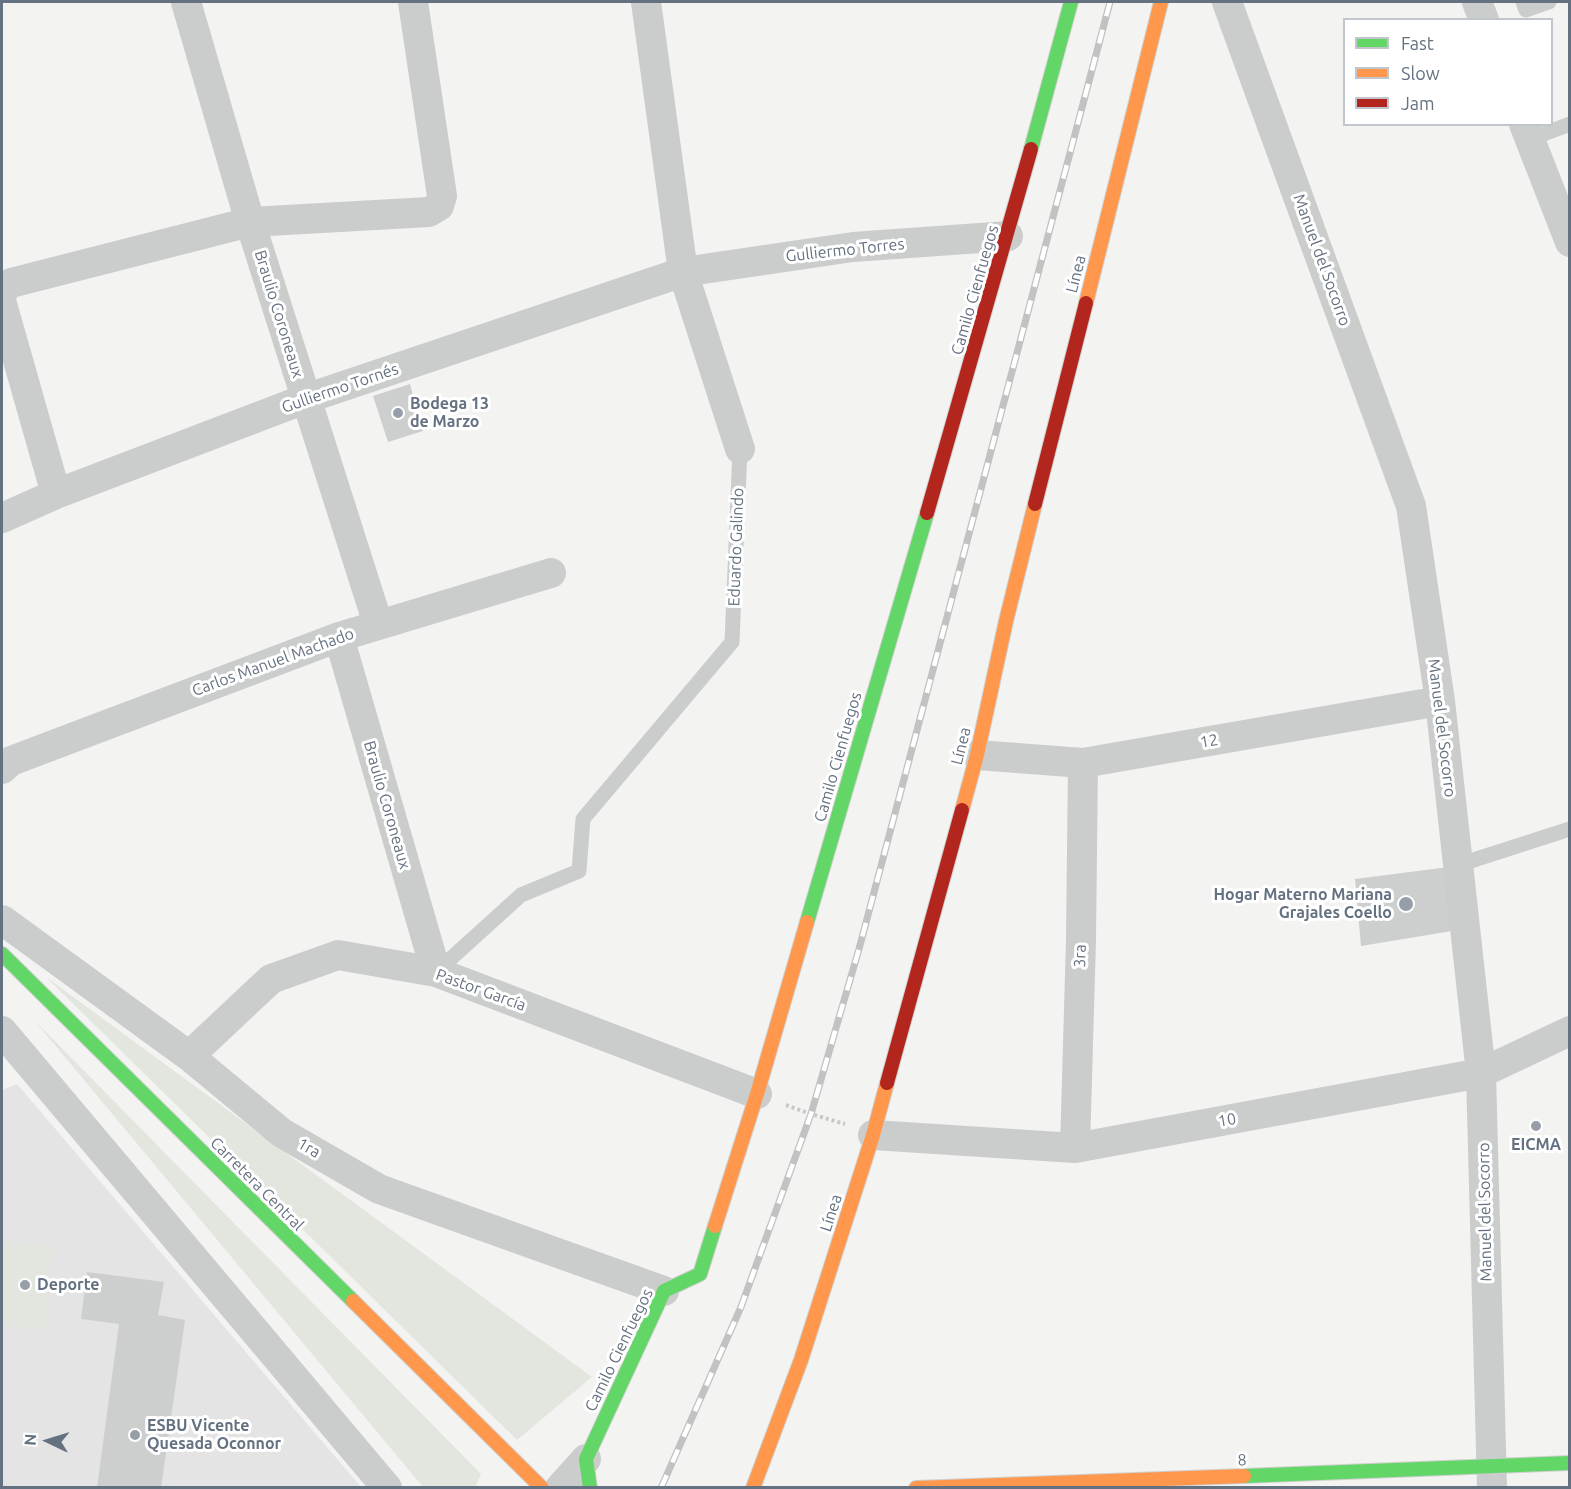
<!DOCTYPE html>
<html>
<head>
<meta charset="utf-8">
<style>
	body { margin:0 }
	#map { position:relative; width:1571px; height:1489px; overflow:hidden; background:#f3f3f1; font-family:Ubuntu,sans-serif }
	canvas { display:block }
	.frame { position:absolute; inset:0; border:3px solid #647180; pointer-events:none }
	.legend { position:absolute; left:1343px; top:18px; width:210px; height:108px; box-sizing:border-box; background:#fff; border:2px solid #c1c6cc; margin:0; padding:8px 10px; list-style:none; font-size:18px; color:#647180 }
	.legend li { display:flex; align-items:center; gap:12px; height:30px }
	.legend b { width:30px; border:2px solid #c1c6cc }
	.north { position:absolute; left:18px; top:1411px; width:60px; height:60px; -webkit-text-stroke:4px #fff; paint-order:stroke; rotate:274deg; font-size:16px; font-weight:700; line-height:24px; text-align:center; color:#647180 }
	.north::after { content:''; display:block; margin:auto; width:21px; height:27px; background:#647180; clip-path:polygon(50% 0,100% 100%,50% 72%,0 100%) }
</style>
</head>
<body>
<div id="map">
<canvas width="1571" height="1489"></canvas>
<div class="frame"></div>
<ul class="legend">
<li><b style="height:8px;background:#63d668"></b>Fast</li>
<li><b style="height:8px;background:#ff974d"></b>Slow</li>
<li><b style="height:8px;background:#b3261e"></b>Jam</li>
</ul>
<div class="north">N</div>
</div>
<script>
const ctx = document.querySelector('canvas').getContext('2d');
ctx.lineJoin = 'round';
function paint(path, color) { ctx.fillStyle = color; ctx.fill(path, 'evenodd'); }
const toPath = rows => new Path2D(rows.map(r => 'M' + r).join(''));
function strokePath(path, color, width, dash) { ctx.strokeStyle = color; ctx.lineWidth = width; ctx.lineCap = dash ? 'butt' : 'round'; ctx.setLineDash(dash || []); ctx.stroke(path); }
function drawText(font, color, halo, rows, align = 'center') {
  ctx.font = font + ' Ubuntu,sans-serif'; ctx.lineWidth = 6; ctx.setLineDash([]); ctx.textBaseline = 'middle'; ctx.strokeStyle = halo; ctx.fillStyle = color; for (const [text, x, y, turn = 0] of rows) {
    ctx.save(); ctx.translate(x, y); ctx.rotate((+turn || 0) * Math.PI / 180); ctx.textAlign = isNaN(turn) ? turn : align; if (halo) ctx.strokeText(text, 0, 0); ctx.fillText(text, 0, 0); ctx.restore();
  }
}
const built = toPath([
	[17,1084,361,1487,2,1487,2,1090]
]);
const green = toPath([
	[46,977,592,1377,517,1440],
	[34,1020,481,1474,475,1487,423,1487],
	[2,1241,52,1245,45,1328,2,1326]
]);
const building = toPath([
	[410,384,423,431,388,442,373,396],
	[1449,867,1458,930,1361,946,1355,879],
	[87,1272,164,1282,158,1315,185,1320,161,1488,97,1488,119,1324,81,1319]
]);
const path = toPath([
	[786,1105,811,1114,845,1124]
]);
const lane = toPath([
	[1523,2,1526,10,1549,2],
	[1530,139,1570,124],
	[1458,865,1570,829],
	[436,972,521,895,579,871,583,819,732,642,740,449]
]);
const street = toPath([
	[186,2,250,222,378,624],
	[646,2,683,272,740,449],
	[1227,2,1411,506,1440,701,1481,1073,1492,1488],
	[1477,2,1484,20],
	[1524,124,1570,242],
	[2,295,3,289,11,283,250,222,429,212,439,206,442,196,413,2],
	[2,304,56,494],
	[2,518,56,494,305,399,683,272,853,247,1008,236],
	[339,637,436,972],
	[977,755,1083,763,1440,701],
	[2,769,11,761,339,637,551,573],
	[2,920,189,1056,282,1133,379,1189,664,1291],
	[2,1031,387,1488],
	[189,1056,271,979,338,955,436,972,757,1094],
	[873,1135,1075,1148,1481,1073,1570,1031],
	[1075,1148,1081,940,1083,763],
	[560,1488,586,1459]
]);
const fast = toPath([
	[1031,149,1071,2],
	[807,922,927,513],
	[2,954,353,1301],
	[1244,1476,1570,1463],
	[590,1488,586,1459,664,1291,700,1274,715,1226]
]);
const slow = toPath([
	[1086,303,1161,2],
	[962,810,977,755,1006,621,1035,504],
	[715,1226,757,1094,807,922],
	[353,1301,542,1488],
	[753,1488,801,1360,873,1135,887,1083],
	[916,1488,1244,1476]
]);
const jam = toPath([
	[1035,504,1086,303],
	[927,513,1031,149],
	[887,1083,962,810]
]);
const rail = toPath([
	[661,1488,741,1307,811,1114,859,949,1110,2]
]);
const markers = [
	[398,413,6,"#969ea8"],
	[1406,904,8,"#969ea8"],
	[1536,1126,6,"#969ea8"],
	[25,1285,6,"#969ea8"],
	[135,1435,6,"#969ea8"]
];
const streetNames = [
	["Gulliermo Torres",845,250,-6],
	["Manuel del Socorro",1322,260,70],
	["Línea",1076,274,-76],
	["Camilo Cienfuegos",975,290,-74],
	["Braulio Coroneaux",279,314,73],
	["Gulliermo Tornés",340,388,-19],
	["Eduardo Galindo",736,547,-88],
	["Carlos Manuel Machado",273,662,-20],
	["Manuel del Socorro",1442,728,83],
	["12",1209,741,-10],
	["Línea",961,746,-76],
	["Camilo Cienfuegos",838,757,-74],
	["Braulio Coroneaux",387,805,74],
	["3ra",1080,956,-88],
	["Pastor García",481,990,20],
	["10",1227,1120,-10],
	["1ra",309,1148,30],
	["Carretera Central",257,1184,45],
	["Manuel del Socorro",1485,1212,-91],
	["Línea",831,1213,-72],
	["Camilo Cienfuegos",619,1350,-64],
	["8",1242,1460,-2]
];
const poiNames = [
	["Bodega 13",410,404],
	["de Marzo",410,422],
	["Hogar Materno Mariana",1392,895,"right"],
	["Grajales Coello",1392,913,"right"],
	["EICMA",1536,1145,"center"],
	["Deporte",37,1285],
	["ESBU Vicente",147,1426],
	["Quesada Oconnor",147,1444]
];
paint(built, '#e3e4e3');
paint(green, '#e2e6df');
paint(building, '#cdcece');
strokePath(fast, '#d0d1d0', 16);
strokePath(slow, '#d0d1d0', 16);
strokePath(jam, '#d0d1d0', 16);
strokePath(path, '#c8c8c9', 4, [3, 3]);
strokePath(lane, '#cbcccc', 15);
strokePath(street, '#cbcccc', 30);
strokePath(fast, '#63d668', 14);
strokePath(slow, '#ff974d', 14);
strokePath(jam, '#b3261e', 14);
strokePath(rail, '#c1c2c2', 7);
strokePath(rail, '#fff', 4.5, [14]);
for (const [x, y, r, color] of markers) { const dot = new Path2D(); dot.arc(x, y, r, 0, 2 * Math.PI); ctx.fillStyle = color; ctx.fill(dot); strokePath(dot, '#fff', 2); }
drawText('16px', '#647180', '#fff', streetNames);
drawText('bold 16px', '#647180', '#fff', poiNames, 'left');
</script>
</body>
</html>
